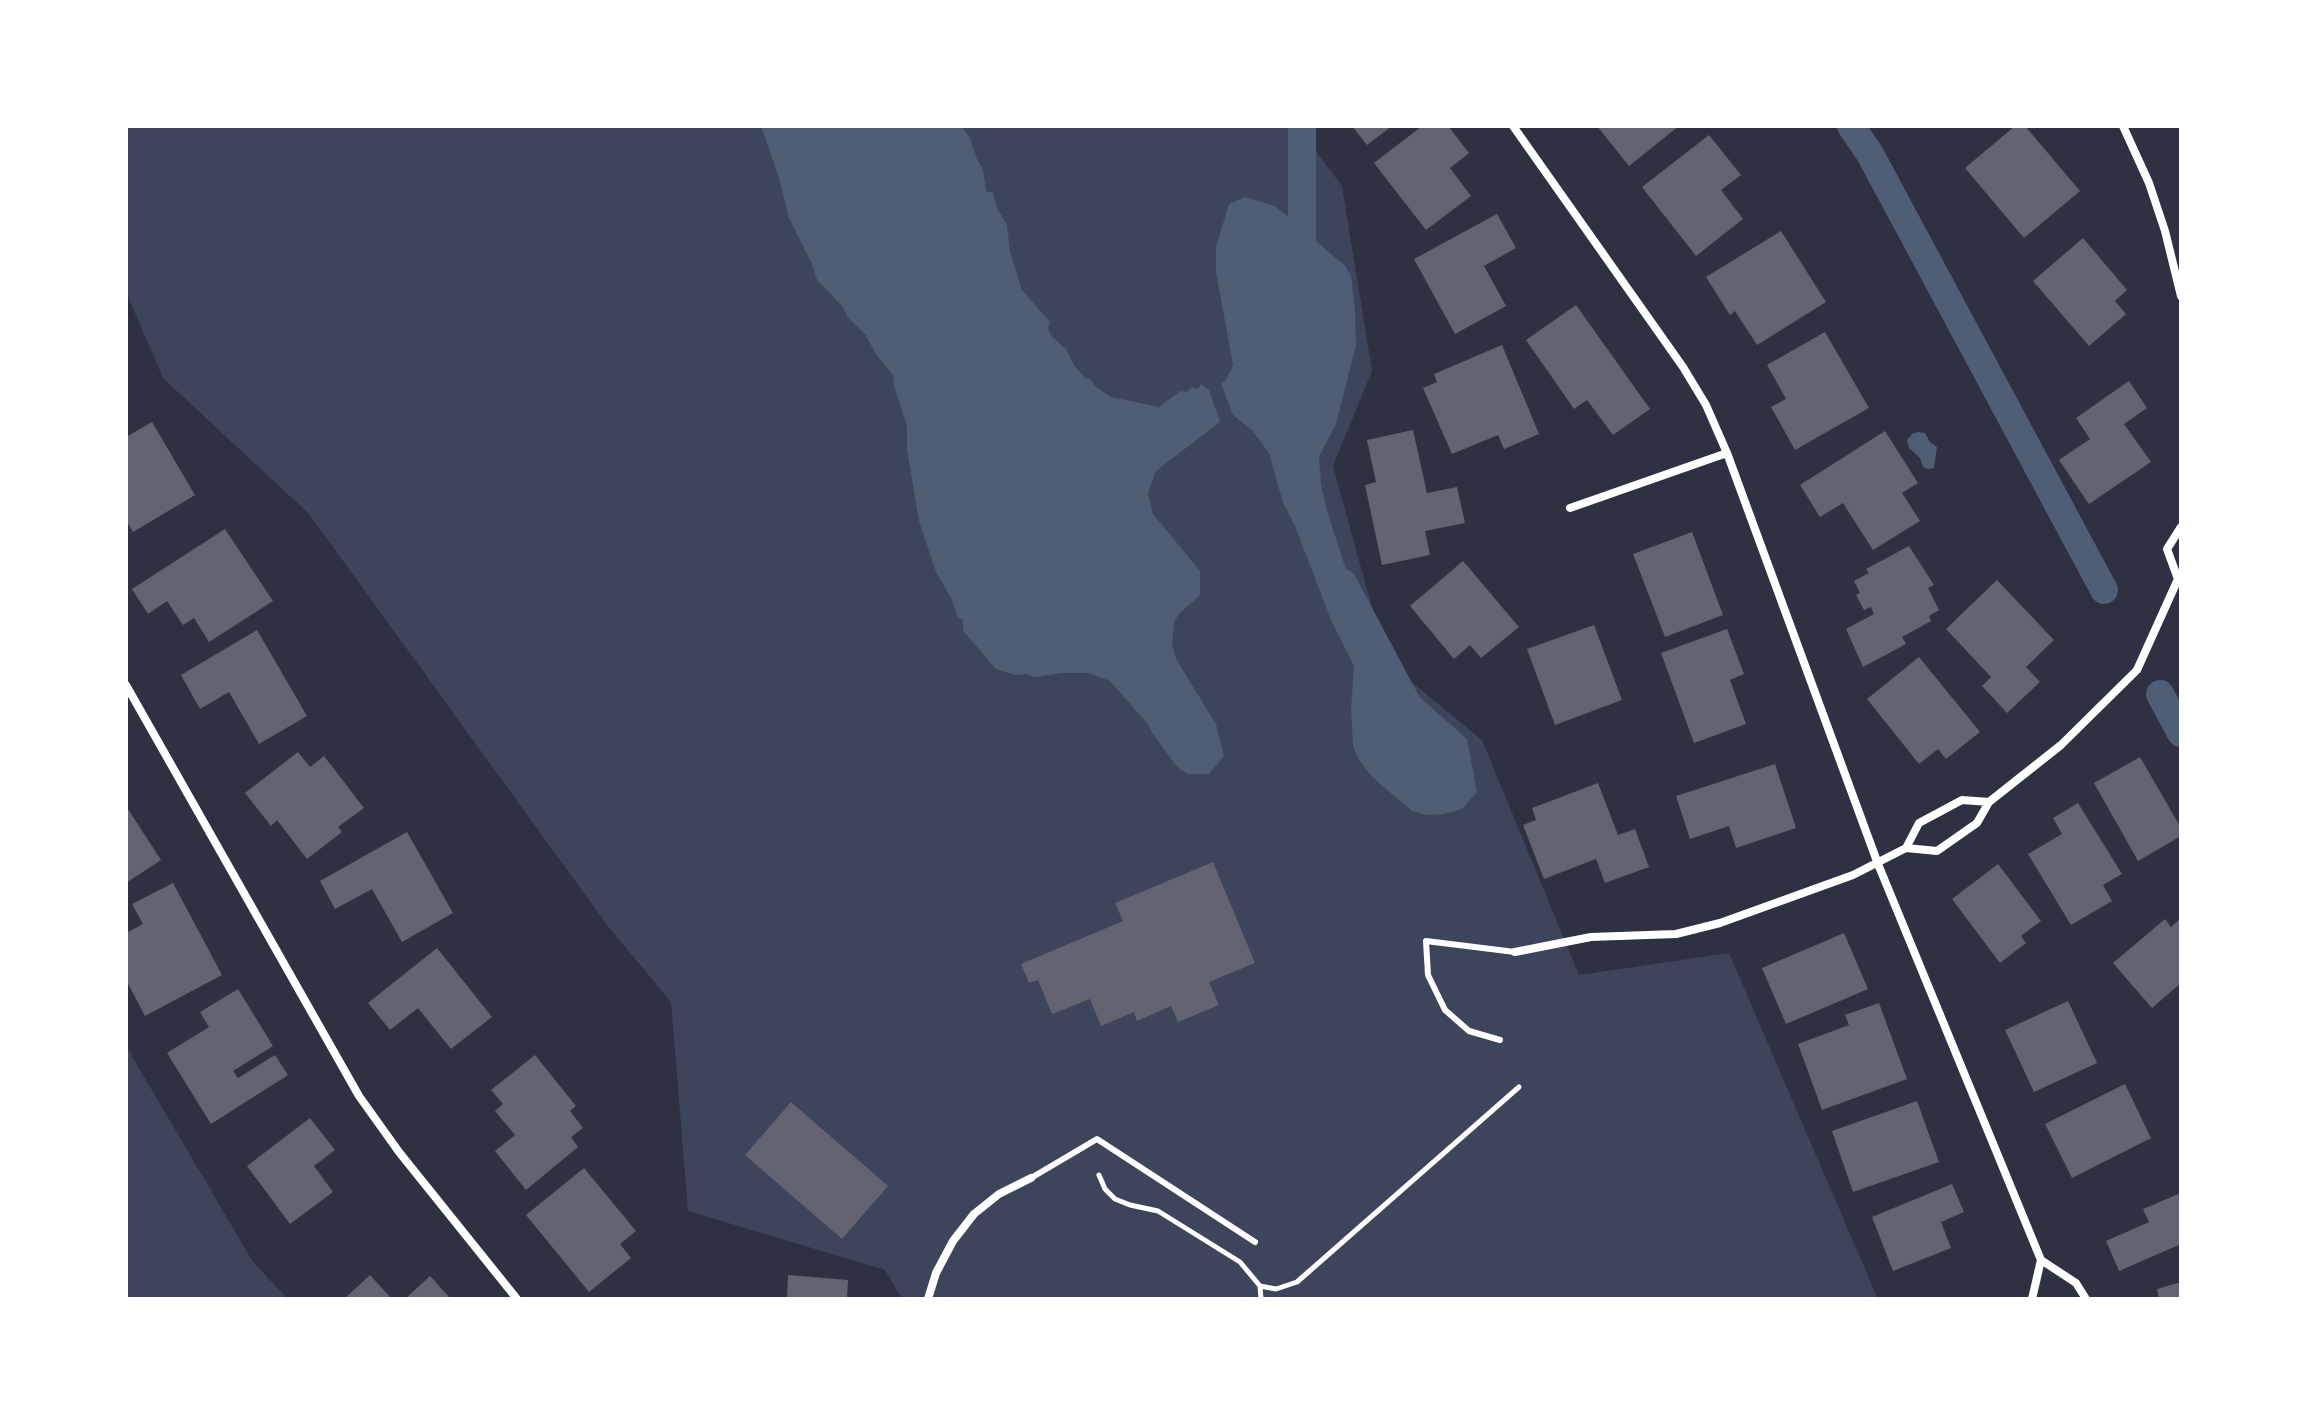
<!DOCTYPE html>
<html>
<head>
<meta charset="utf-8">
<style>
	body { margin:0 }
	#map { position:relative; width:2307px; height:1425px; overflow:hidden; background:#2d3142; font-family:Cabin,sans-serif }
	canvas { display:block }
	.frame { position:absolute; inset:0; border:128px solid #fff; pointer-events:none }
</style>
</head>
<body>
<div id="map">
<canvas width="2307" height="1425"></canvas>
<div class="frame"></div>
</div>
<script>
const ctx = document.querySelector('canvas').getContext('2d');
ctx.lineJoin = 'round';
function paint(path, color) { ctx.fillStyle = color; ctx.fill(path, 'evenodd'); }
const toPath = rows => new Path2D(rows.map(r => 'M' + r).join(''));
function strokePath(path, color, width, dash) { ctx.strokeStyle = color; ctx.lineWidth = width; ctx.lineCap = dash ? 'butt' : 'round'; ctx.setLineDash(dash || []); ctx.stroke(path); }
const green = toPath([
	[126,126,1297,126,1342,186,1372,371,1333,466,1387,662,1482,740,1579,975,1729,953,1878,1299,902,1299,885,1270,688,1211,671,1002,607,925,309,514,163,378,126,292],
	[126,1046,253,1262,288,1299,126,1299]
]);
const water = toPath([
	[761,126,961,126,970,138,977,159,983,170,986,191,993,193,997,208,1007,225,1010,252,1022,290,1050,322,1048,328,1052,337,1066,349,1074,365,1085,378,1090,379,1096,387,1111,397,1159,407,1180,391,1187,392,1192,387,1198,389,1201,384,1209,390,1220,422,1156,471,1148,493,1153,514,1200,571,1200,595,1178,615,1174,623,1172,644,1176,659,1216,724,1224,756,1209,774,1188,774,1177,767,1153,734,1147,723,1110,681,1088,673,1062,673,1035,677,1026,674,1015,675,996,669,963,631,963,620,957,616,952,600,936,572,919,521,907,449,907,426,893,383,894,376,877,356,865,334,848,318,843,307,817,280,812,264,789,218,779,178],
	[1245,197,1275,206,1345,266,1351,276,1355,310,1356,345,1336,424,1319,457,1321,484,1327,511,1370,643,1390,671,1467,739,1477,792,1462,809,1444,814,1426,815,1412,811,1372,777,1359,760,1353,746,1351,709,1354,666,1331,620,1295,526,1283,503,1269,453,1252,430,1233,415,1221,384,1226,380,1233,365,1216,272,1216,247,1229,204],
	[1918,432,1925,433,1930,442,1937,447,1934,468,1927,469,1923,467,1920,458,1909,448,1907,440,1912,434]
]);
const canal = toPath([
	[1851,126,1870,154,2104,590],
	[1302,264,1302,130],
	[1343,583,1408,705],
	[2160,694,2181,733]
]);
const building = toPath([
	[1352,126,1392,126,1367,145],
	[1422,126,1448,126,1469,153,1450,168,1471,196,1426,230,1374,163],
	[1597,126,1679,126,1629,166],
	[2015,126,2025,126,2080,191,2024,238,1965,168],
	[1709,135,1741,175,1721,190,1743,219,1696,256,1642,187],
	[1497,214,1516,248,1484,266,1506,306,1455,334,1414,259],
	[1781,231,1826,302,1757,345,1735,311,1730,315,1706,277],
	[2083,238,2127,290,2115,301,2126,314,2089,346,2033,281],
	[1576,305,1650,409,1613,435,1587,400,1574,409,1526,340],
	[1825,332,1869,408,1795,450,1771,407,1786,399,1767,365],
	[1502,345,1539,434,1504,449,1498,435,1452,454,1423,388,1437,382,1434,374],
	[2129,381,2147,408,2124,424,2151,462,2089,504,2059,460,2090,439,2076,418],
	[152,422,195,495,133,532,126,520,126,437],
	[1413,430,1427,493,1457,487,1465,523,1425,531,1430,555,1382,565,1365,485,1376,482,1367,440],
	[1885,431,1918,483,1902,493,1920,521,1873,550,1843,503,1820,517,1800,485],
	[225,529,273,601,209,642,194,618,183,625,167,601,148,614,132,589],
	[1692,532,1723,615,1665,637,1633,554],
	[1909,546,1934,585,1928,588,1939,610,1929,616,1931,621,1902,637,1906,644,1863,667,1846,629,1874,614,1871,607,1864,610,1856,595,1860,593,1854,581,1869,573,1866,569],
	[1463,561,1519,627,1481,658,1470,645,1454,659,1410,606],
	[1997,580,2054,640,2026,667,2040,682,2007,713,1982,686,1991,677,1946,629],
	[1594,625,1622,700,1555,725,1527,649],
	[1727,629,1744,674,1730,680,1746,724,1694,743,1661,653],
	[257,630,307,716,259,744,229,692,200,709,181,675],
	[1919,657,1980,732,1946,759,1938,749,1919,764,1867,699],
	[298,752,310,767,324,756,364,808,338,827,342,832,307,859,277,820,271,826,245,793],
	[2140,757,2181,828,2181,836,2138,861,2094,783],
	[1775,764,1796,828,1736,848,1729,826,1690,839,1676,796],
	[1598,783,1618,835,1635,829,1649,867,1605,883,1596,859,1544,879,1523,825,1536,820,1532,808],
	[2078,803,2122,874,2103,885,2112,901,2071,925,2028,854,2062,834,2053,818],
	[126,806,161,860,126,883],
	[407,832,453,913,402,942,372,889,335,909,320,881],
	[1213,862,1255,963,1209,982,1219,1005,1178,1022,1171,1006,1137,1021,1134,1012,1101,1026,1090,999,1052,1014,1038,980,1029,983,1021,964,1123,921,1115,903],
	[1998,864,2041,921,2021,936,2026,943,2000,963,1952,899],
	[173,883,222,975,145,1016,126,980,126,933,143,924,132,904],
	[2181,918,2181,983,2152,1008,2113,963,2165,919,2171,927],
	[1844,933,1868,989,1786,1024,1762,968],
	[437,948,492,1017,451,1049,418,1008,390,1030,368,1003],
	[238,989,273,1046,233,1071,238,1078,275,1055,288,1075,211,1124,167,1053,209,1027,200,1012],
	[2068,1001,2097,1063,2034,1092,2005,1030],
	[1879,1003,1907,1079,1822,1110,1798,1044,1849,1025,1845,1015],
	[535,1055,576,1106,570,1111,583,1128,571,1137,578,1147,526,1190,495,1151,515,1135,495,1111,503,1104,491,1090],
	[2125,1084,2151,1138,2072,1178,2045,1124],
	[1917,1101,1939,1162,1853,1192,1832,1131],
	[791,1102,888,1186,842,1239,745,1155],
	[310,1118,335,1150,314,1166,333,1192,290,1224,247,1166],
	[584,1168,636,1231,620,1244,631,1258,589,1292,526,1215],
	[1952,1184,1964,1212,1941,1222,1951,1248,1893,1271,1872,1217],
	[2181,1193,2181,1244,2119,1271,2106,1241,2149,1222,2143,1209],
	[370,1275,392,1299,344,1299],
	[788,1275,848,1280,847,1299,787,1299],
	[430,1276,451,1299,405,1299],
	[2181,1282,2181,1299,2159,1299,2157,1289]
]);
const path = toPath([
	[1099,1175,1105,1189,1115,1199,1130,1205,1158,1211,1240,1262,1260,1286,1276,1289,1297,1282,1519,1087],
	[1260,1286,1261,1299]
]);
const service = toPath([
	[1500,1040,1469,1031,1445,1010,1428,975,1426,941,1515,952],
	[1031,1178,1097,1139,1255,1242]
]);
const minor = toPath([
	[1513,126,1683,367,1706,405,1727,453,1878,864,2041,1260,2076,1283,2086,1299],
	[2123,126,2149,183,2165,231,2181,296],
	[1570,508,1727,453],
	[2181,527,2167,549,2178,579,2181,577],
	[126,685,359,1096,399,1152,517,1299],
	[1989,802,1962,800,1919,823,1906,848,1937,851,1977,823,1989,802,2061,745,2137,670,2178,579],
	[1515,952,1591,937,1676,934,1720,923,1853,875,1906,848],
	[928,1299,936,1273,953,1241,974,1214,999,1194,1031,1178],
	[2032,1299,2041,1260]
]);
paint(green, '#3c4559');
paint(water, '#4f5d75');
strokePath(canal, '#4f5d75', 28);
paint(building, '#626471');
strokePath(path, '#fff', 5);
strokePath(service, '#fff', 6);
strokePath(minor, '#fff', 8);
</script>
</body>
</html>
